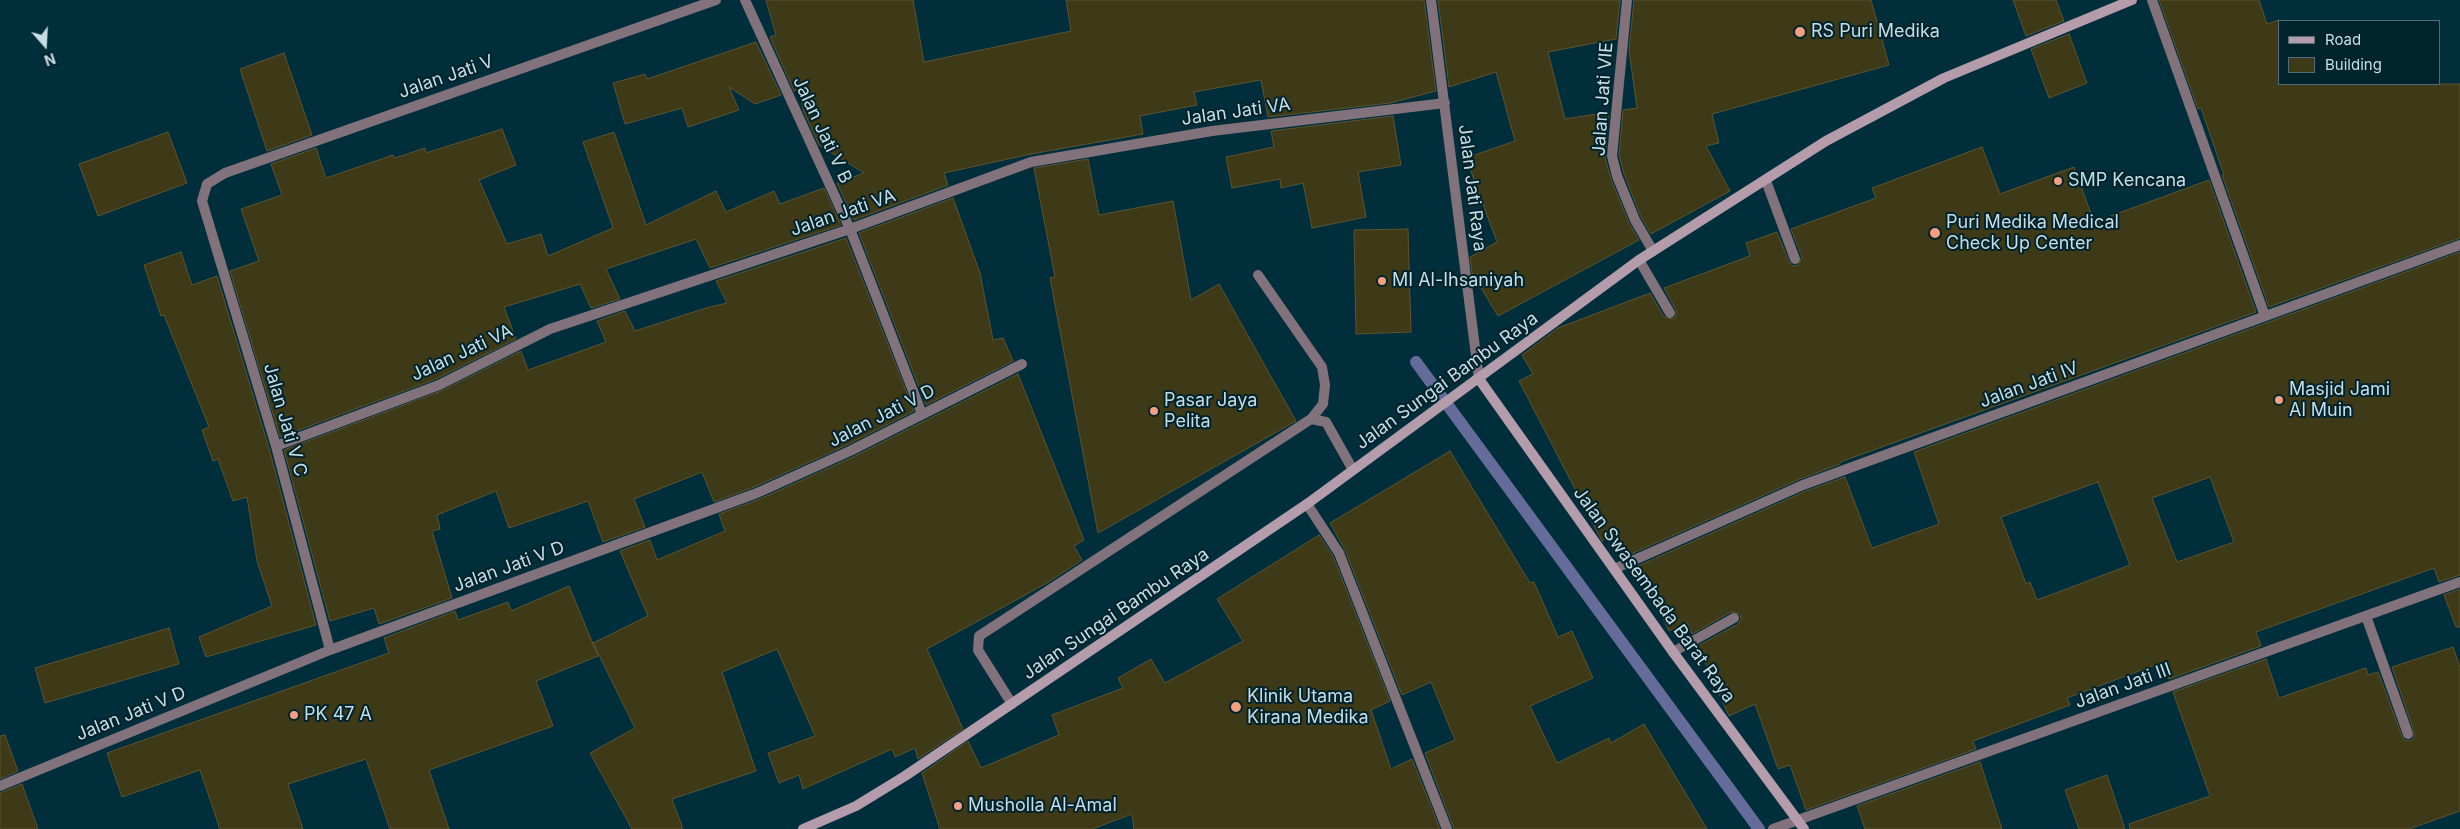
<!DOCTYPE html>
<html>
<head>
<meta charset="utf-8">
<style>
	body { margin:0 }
	#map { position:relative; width:2460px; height:829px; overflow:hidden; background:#002e3a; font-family:Inter,sans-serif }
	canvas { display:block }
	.legend { position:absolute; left:2278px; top:20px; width:162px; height:65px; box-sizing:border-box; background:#01232c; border:1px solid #516e76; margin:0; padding:6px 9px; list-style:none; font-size:15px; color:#c8dee6 }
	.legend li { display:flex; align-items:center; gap:10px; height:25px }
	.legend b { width:25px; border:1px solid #516e76 }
	.north { position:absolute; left:20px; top:20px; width:50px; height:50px; -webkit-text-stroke:4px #01232c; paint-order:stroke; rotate:161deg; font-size:14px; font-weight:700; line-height:20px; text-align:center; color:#c8dee6 }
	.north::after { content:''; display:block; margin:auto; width:18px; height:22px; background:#c8dee6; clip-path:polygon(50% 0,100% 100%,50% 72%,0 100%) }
</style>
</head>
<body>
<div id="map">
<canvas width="2460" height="829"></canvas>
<ul class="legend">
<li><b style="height:6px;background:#b59cab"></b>Road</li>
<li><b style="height:14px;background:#3e3916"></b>Building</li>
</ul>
<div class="north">N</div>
</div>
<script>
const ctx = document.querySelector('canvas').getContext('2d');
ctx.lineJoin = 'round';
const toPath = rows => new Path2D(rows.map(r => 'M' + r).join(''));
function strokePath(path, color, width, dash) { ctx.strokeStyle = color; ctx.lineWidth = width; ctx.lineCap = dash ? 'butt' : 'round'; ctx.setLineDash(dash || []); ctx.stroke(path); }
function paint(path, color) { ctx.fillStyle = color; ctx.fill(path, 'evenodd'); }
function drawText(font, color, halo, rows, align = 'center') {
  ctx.font = font + ' Inter,sans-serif'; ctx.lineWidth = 4; ctx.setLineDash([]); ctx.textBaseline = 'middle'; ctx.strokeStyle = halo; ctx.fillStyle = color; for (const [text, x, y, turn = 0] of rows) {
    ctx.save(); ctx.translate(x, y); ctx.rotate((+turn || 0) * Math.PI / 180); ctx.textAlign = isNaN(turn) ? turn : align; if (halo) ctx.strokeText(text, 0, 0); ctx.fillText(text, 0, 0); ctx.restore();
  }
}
const stream = toPath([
	[1416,362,1759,829]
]);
const building = toPath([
	[766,0,913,0,924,62,1071,31,1066,0,1424,0,1436,91,1390,103,1268,117,1261,80,1194,92,1197,105,1140,116,1143,134,1031,154,944,173,948,185,854,220,837,183,864,173,819,145,804,112,798,89,794,91,770,37,776,35,766,0],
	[1438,0,1620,0,1616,39,1548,52,1565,119,1609,112,1605,158,1611,179,1629,223,1639,240,1498,316,1472,273,1470,257,1497,242,1466,158,1515,141,1496,72,1449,87,1438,0],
	[1634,0,1871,0,1889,65,1712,114,1719,143,1706,146,1730,191,1651,234,1641,217,1624,174,1619,155,1623,110,1637,108,1629,50,1634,0],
	[2013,0,2056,0,2064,21,2026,36,2013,0],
	[2159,0,2259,0,2267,24,2279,20,2279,84,2460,84,2460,238,2269,307,2222,175,2224,175,2201,108,2198,109,2159,0],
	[2069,34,2087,83,2049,98,2031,49,2069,34],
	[756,42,781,95,755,104,729,87,739,110,688,127,682,108,625,124,613,83,645,74,647,79,756,42],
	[284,53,312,135,267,151,240,69,284,53],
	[1393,116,1401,165,1358,172,1366,217,1312,228,1303,183,1281,188,1280,179,1232,188,1226,157,1274,147,1271,131,1393,116],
	[502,129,516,165,479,180,507,244,541,234,548,256,613,228,583,142,614,132,646,225,716,191,726,212,774,191,780,204,824,188,841,225,710,268,696,239,606,269,620,299,591,308,580,284,504,307,516,339,436,379,280,437,230,271,259,261,241,209,282,195,271,164,316,148,326,178,393,155,395,158,425,148,426,153,502,129],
	[168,132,187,183,98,216,79,164,168,132],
	[1982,147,2000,194,2074,167,2094,222,2209,180,2256,312,1840,462,1840,464,1800,479,1622,558,1611,536,1602,541,1519,381,1533,374,1522,355,1558,328,1650,293,1664,317,1673,319,1676,316,1676,310,1664,288,1750,256,1746,243,1777,232,1789,262,1793,266,1798,265,1802,257,1791,229,1876,198,1872,188,1982,147],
	[1088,159,1099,215,1173,201,1191,300,1219,284,1296,421,1098,533,1050,278,1055,277,1034,168,1088,159],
	[953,198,980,273,993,340,1003,338,1013,361,926,405,859,233,953,198],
	[1408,229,1411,332,1356,334,1354,230,1408,229],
	[846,238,914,411,847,445,754,487,714,502,702,472,634,499,645,527,603,542,588,501,509,528,496,491,437,515,440,529,432,531,452,598,379,624,374,608,330,621,284,450,441,391,521,351,528,370,606,342,597,321,625,311,635,331,706,308,727,303,716,281,846,238],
	[181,252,192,285,217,276,269,448,316,625,206,657,199,637,272,606,257,561,247,497,233,501,218,459,213,461,202,430,209,427,164,315,161,316,144,265,181,252],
	[2460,252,2460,575,2439,582,2434,568,2256,632,2261,646,2169,679,2163,662,2067,698,2070,705,1973,741,1976,749,1806,810,1790,765,1778,769,1755,704,1729,716,1698,646,1738,624,1741,619,1740,614,1731,612,1692,634,1687,622,1669,631,1638,566,1806,491,1845,477,1872,548,1939,524,1914,452,2460,252],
	[2210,477,2234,542,2177,562,2152,498,2210,477],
	[2098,482,2130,565,2037,600,2030,582,2026,584,2001,517,2098,482],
	[1018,374,1084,540,1074,546,1082,560,1047,583,927,649,963,729,918,759,915,748,895,757,892,749,803,789,799,775,779,783,768,753,815,736,777,649,722,672,756,771,672,799,683,829,632,829,590,753,635,728,593,643,648,616,620,551,650,540,657,560,725,531,719,514,760,499,853,457,1018,374],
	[1450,451,1530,583,1534,582,1558,637,1572,631,1593,678,1530,706,1557,763,1609,738,1611,743,1644,724,1707,829,1454,829,1425,753,1455,740,1431,682,1402,695,1345,550,1330,523,1450,451],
	[1319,535,1333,556,1390,701,1371,710,1391,769,1412,759,1440,829,1134,829,1132,814,1092,829,940,829,922,773,968,741,981,768,1059,735,1052,715,1123,688,1118,678,1151,659,1165,683,1243,641,1217,599,1319,535],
	[569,586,598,656,536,681,553,726,429,770,449,829,390,829,366,759,288,784,303,829,220,829,200,770,122,797,107,753,389,653,384,638,455,611,458,620,508,602,511,611,569,586],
	[2460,589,2460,627,2456,627,2444,595,2460,589],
	[169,628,179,664,45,703,35,668,169,628],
	[2453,647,2460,667,2460,811,2409,829,2130,829,2129,824,2210,796,2173,692,2266,659,2279,698,2366,668,2368,675,2378,672,2402,736,2404,740,2410,741,2414,738,2414,732,2392,667,2453,647],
	[5,735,18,771,0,779,0,736,5,735],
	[1980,762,2002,829,1865,829,1857,806,1980,762],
	[2107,775,2125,829,2079,829,2065,790,2107,775],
	[22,784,38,829,0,829,0,793,22,784]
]);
const lane = toPath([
	[1766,181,1795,259],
	[1639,260,1670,313],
	[1311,419,1326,422,1353,470],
	[2366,616,2408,734],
	[1673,652,1734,618],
	[1012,704,978,650,979,636,1311,419,1323,404,1325,385,1322,367,1258,275]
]);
const street = toPath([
	[745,0,850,229,922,414],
	[1431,0,1479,379],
	[1627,0,1612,156,1617,176,1635,220,1653,251],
	[2152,0,2265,316],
	[276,446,439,385,550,329,850,229,1031,162,1212,131,1445,103],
	[1307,504,1339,553,1447,829],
	[1614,569,1803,485,2460,245],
	[330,650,276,446,202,201,207,184,225,173,716,0],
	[0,786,330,650,757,493,850,451,1022,364],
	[1773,829,2460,582]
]);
const secondary = toPath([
	[1479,379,1673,652,1804,829],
	[803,829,856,806,905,776,1307,504,1639,260,1826,141,1944,78,2132,0]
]);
const markers = [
	[1800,32,6,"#f39f82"],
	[2058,181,5,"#f39f82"],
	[1935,233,6,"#f39f82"],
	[1382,281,5,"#f39f82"],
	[2279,400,5,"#f39f82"],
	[1154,411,5,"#f39f82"],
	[1236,707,6,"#f39f82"],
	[294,715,5,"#f39f82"],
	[958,806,5,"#f39f82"]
];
const poiNames = [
	["RS Puri Medika",1811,32],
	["SMP Kencana",2068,181],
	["Puri Medika Medical",1946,223],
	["Check Up Center",1946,244],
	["MI Al-Ihsaniyah",1392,281],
	["Masjid Jami",2289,390],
	["Al Muin",2289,411],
	["Pasar Jaya",1164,401],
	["Pelita",1164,422],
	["Klinik Utama",1247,697],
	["Kirana Medika",1247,718],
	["PK 47 A",304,715],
	["Musholla Al-Amal",968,806]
];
const streetNames = [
	["Jalan Jati V",446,77,-19],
	["Jalan Jati VIE",1603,99,-86],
	["Jalan Jati VA",1236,112,-8],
	["Jalan Jati V B",822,130,65],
	["Jalan Jati Raya",1472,188,83],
	["Jalan Jati VA",843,213,-19],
	["Jalan Jati VA",462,353,-25],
	["Jalan Sungai Bambu Raya",1447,381,-36],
	["Jalan Jati IV",2029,385,-20],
	["Jalan Jati V D",882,416,-27],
	["Jalan Jati V C",285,420,74],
	["Jalan Jati V D",509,567,-20],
	["Jalan Swasembada Barat Raya",1654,595,54],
	["Jalan Sungai Bambu Raya",1116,614,-34],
	["Jalan Jati III",2123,686,-20],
	["Jalan Jati V D",131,714,-22]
];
strokePath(stream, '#656c99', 12);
paint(building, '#3e3916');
strokePath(building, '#5b5532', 1);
strokePath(lane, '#81727c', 10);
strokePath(street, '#81727c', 10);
strokePath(secondary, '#b59cab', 10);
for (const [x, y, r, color] of markers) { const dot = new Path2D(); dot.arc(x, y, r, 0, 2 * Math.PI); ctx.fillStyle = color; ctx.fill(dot); strokePath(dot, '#01232c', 2); }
drawText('18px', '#c8dee6', '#01232c', poiNames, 'left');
drawText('18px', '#c8dee6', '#01232c', streetNames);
</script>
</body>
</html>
